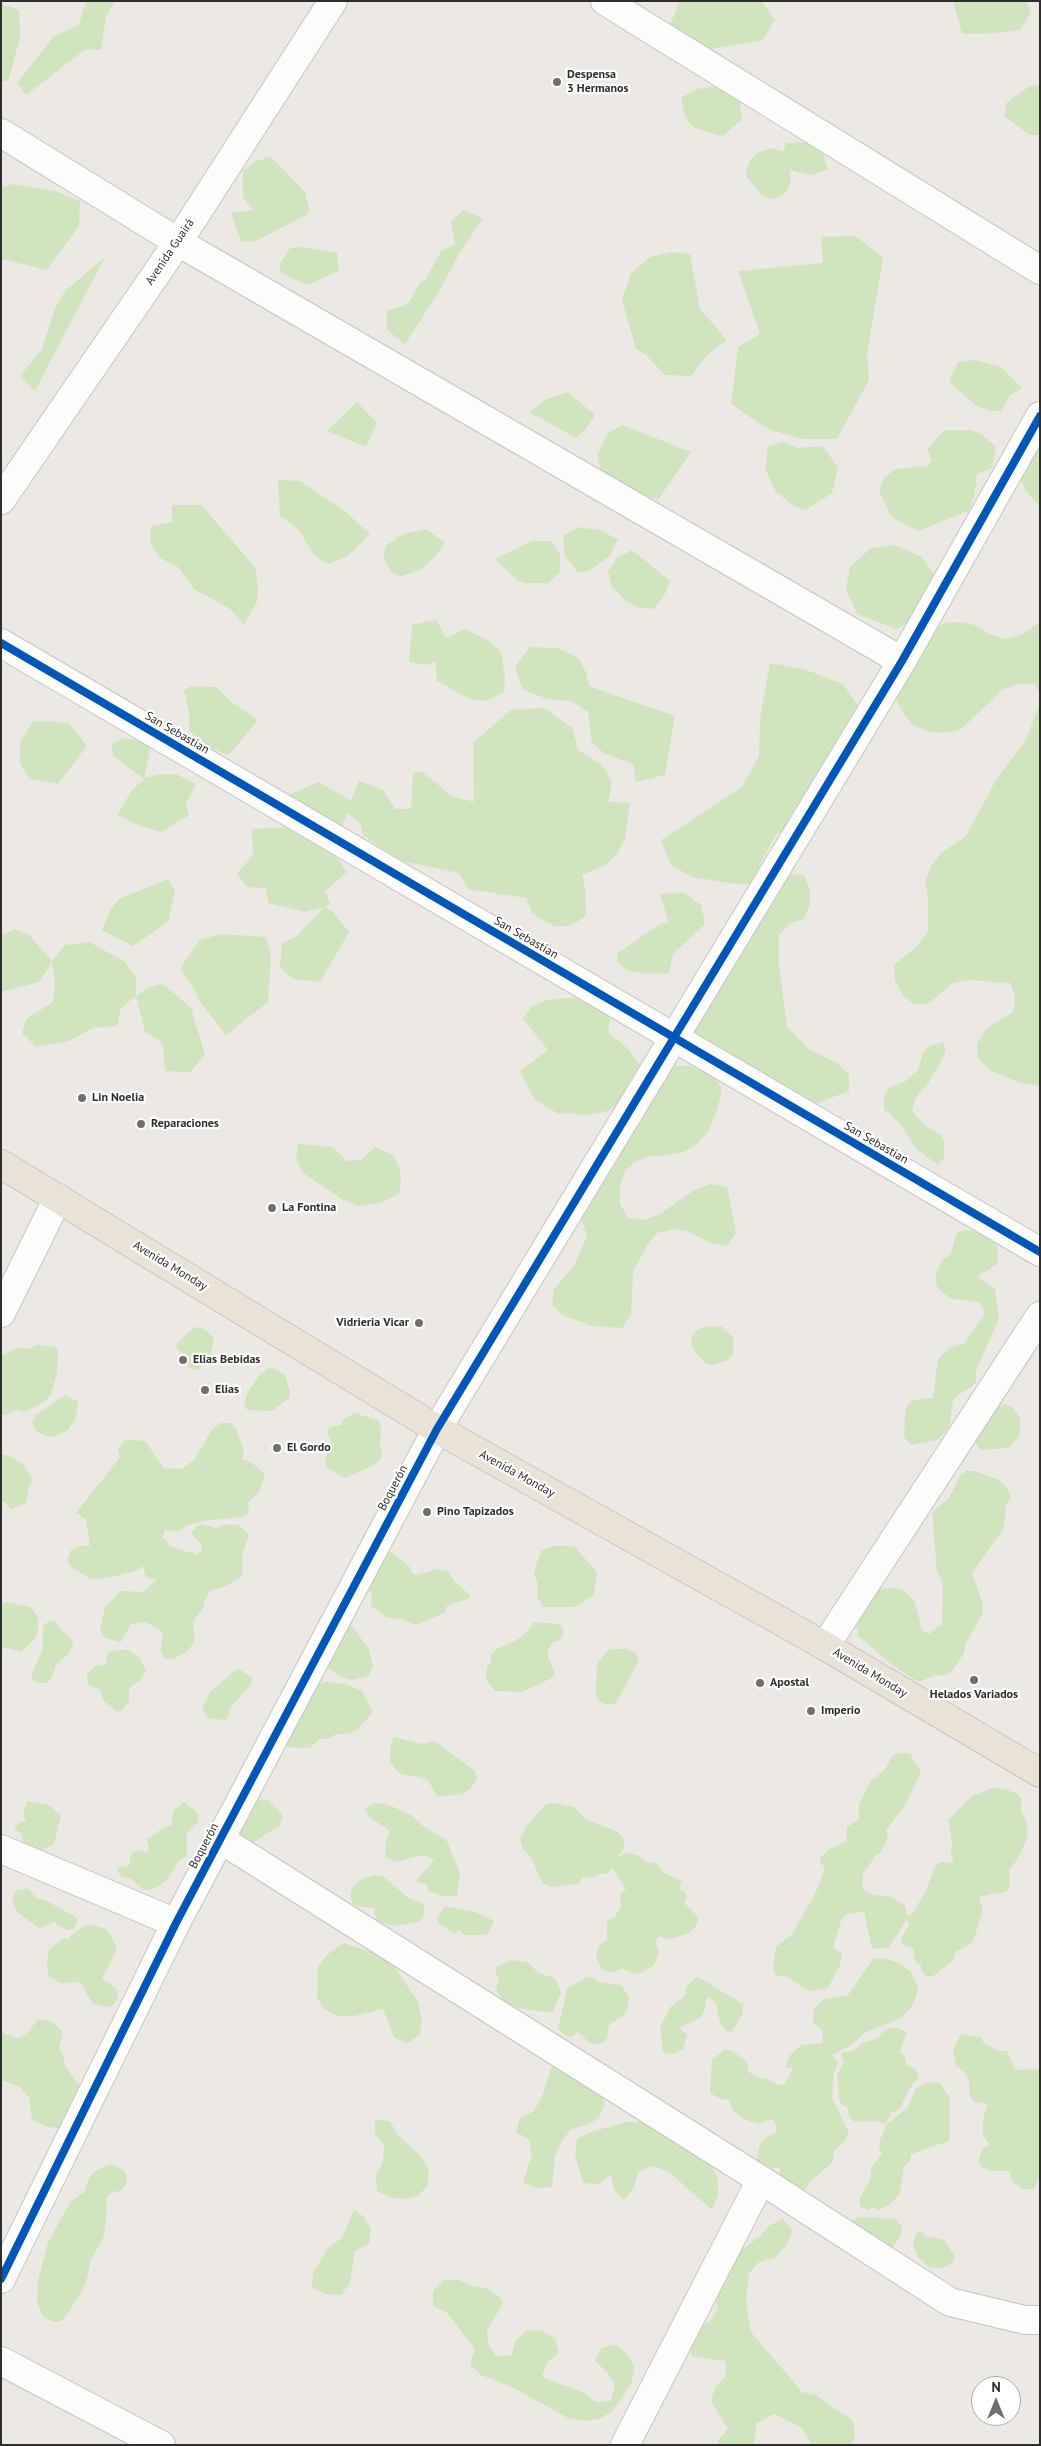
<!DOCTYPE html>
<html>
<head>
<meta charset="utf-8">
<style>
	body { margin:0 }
	#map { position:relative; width:1041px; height:2446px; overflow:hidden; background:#ece8e4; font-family:"PT Sans",sans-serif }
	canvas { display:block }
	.frame { position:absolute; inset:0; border:2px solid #2e2e2e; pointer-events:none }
	.north { position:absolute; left:971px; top:2376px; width:50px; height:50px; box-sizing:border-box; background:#fff; border:1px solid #ababab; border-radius:50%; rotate:0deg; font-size:14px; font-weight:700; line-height:20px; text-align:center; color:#2e2e2e }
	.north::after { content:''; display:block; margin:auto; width:18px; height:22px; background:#706f6e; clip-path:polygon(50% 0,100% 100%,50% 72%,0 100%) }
</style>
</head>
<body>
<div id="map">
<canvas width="1041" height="2446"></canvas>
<div class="frame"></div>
<div class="north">N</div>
</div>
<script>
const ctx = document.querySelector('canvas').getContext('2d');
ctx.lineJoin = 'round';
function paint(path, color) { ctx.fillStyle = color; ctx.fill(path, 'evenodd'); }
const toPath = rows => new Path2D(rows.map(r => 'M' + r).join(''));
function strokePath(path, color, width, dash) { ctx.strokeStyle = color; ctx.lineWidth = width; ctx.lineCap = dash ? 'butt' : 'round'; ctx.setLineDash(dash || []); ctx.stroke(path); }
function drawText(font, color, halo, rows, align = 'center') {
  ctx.font = font + ' "PT Sans",sans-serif'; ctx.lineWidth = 4.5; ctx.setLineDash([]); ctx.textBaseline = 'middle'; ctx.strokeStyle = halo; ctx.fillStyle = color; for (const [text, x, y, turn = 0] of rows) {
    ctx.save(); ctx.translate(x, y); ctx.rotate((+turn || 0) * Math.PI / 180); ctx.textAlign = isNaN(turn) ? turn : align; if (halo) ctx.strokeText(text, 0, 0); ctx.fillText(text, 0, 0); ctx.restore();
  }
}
const green = toPath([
	[86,1,115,1,106,17,101,50,86,49,26,95,17,83,54,36,79,25],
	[680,1,762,1,775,20,762,41,698,51,666,34],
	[1026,1,1031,12,1020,30,988,34,962,34,953,2],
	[1,4,19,10,20,38,8,81,1,81],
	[1040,85,1040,135,1030,135,1004,116,1006,103,1030,86],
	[718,86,738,86,742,119,723,136,694,128,685,117,681,98,696,89],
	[819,142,828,170,810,175,790,170,791,180,786,192,774,199,763,196,746,176,749,162,757,153,771,148,784,151,786,143],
	[271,157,305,192,309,210,306,215,254,242,241,242,231,213,254,210,243,198,243,170,255,161],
	[13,184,55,191,80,201,79,226,47,270,1,259,1,188],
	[463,210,483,218,459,254,439,292,405,344,387,330,387,311,403,306,410,301,420,282,425,280,442,250,455,244,451,222],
	[855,236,883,257,867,354,869,380,837,439,801,439,766,428,731,404,738,347,760,334,738,271,823,263,821,237],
	[304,247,337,253,339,271,307,285,281,273,279,265,290,248],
	[671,252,690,254,700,309,727,340,708,354,691,376,665,375,646,355,636,349,622,300,631,273,650,257],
	[105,257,35,391,20,376,42,349,55,308,65,291],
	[976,360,1001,367,1022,388,1009,396,1002,411,990,411,975,405,949,382,958,362],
	[568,392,595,415,585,430,576,438,529,412,545,400],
	[357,402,377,423,366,447,327,431],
	[622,425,691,452,658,500,625,491,602,475,597,456,607,434],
	[944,430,969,430,980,433,996,447,992,468,977,474,975,492,970,510,918,531,892,517,879,492,884,478,895,469,927,466,932,460,927,449],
	[1040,440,1040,507,1026,491,1020,478],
	[784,442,797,448,823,446,838,468,832,493,806,510,794,506,776,492,765,469,768,446],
	[278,480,300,481,345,511,370,534,348,556,328,564,314,555,299,530,280,516],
	[172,505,201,505,255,567,258,587,257,602,244,624,230,609,194,589,178,567,160,558,150,542,151,526,172,522],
	[579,527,601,531,618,539,610,556,588,571,578,573,565,556,563,536],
	[426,529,445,543,433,559,420,570,399,577,390,571,383,556,387,545,403,534],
	[532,541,552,541,560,555,560,572,548,583,527,583,517,580,495,559],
	[895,545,922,557,933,573,940,593,932,612,896,629,857,614,846,589,850,567,871,548],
	[632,550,670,581,664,596,653,609,638,607,627,602,612,587,608,572,617,558],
	[436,620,446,638,465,629,491,642,501,652,505,678,504,691,488,701,470,699,437,681,435,661,428,665,409,662,412,625],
	[947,622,963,622,978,626,991,635,1006,639,1021,635,1040,622,1040,693,1034,684,1018,684,1003,689,970,721,958,731,942,733,927,731,913,725,903,713,895,697,916,638],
	[530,647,557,648,564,651,578,658,586,672,589,686,675,716,665,775,636,782,633,764,605,754,592,743,588,712,573,702,545,698,523,690,515,667],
	[770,663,804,669,843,684,858,706,846,750,820,768,797,826,776,834,750,884,736,884,692,877,671,865,661,840,742,787,759,756,760,718],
	[192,686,216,687,229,700,258,720,229,755,210,748,189,731,189,712,184,690],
	[1040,702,1040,1086,1018,1082,989,1070,978,1058,977,1044,986,1029,1013,1012,1015,997,1011,983,968,980,953,983,928,1004,913,1004,902,994,895,980,894,965,918,945,928,931,928,896,925,881,931,866,941,853,966,836,996,780,1026,740],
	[544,708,572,728,578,750,602,765,612,783,608,802,630,803,625,838,617,854,605,865,582,875,585,889,586,916,570,926,554,926,533,914,526,898,468,889,459,873,406,862,390,854,363,835,360,823,348,813,337,839,323,838,347,872,325,891,330,904,325,906,333,912,349,932,320,982,294,979,280,968,282,943,296,937,324,907,305,912,268,903,266,888,247,887,237,874,253,855,252,829,292,827,288,795,319,782,351,801,359,781,383,790,395,809,411,809,413,773,421,771,452,796,474,802,473,743,511,710],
	[33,721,69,723,87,746,58,784,30,779,20,764,20,743],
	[123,738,152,742,144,778,162,774,176,774,196,784,186,804,189,815,162,832,141,826,117,815,132,790,144,779,113,756,112,744],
	[789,874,804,875,810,890,810,904,804,919,789,924,779,935,779,965,787,1027,810,1050,837,1063,849,1075,849,1091,810,1106,711,1060,687,1023],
	[168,879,175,891,168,922,133,946,102,930,110,910,119,899],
	[684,893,701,905,705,924,673,954,669,973,645,974,628,971,617,961,617,954,660,924,669,923,660,894],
	[15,929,29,935,52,961,65,945,89,942,124,961,136,977,136,996,148,988,162,983,191,1008,205,1055,190,1072,165,1071,163,1045,160,1041,145,1032,136,996,121,1008,117,1026,93,1028,69,1041,36,1047,22,1033,26,1019,53,1002,55,986,52,962,39,982,1,992,1,935],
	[221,934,266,937,271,955,268,1002,226,1035,198,999,196,992,180,969,199,940],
	[590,996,604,1008,610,1019,608,1032,626,1047,641,1066,628,1083,625,1099,618,1105,607,1111,588,1115,557,1113,534,1099,520,1071,548,1050,523,1019,531,1007,547,1000],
	[943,1042,946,1050,943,1058,929,1082,916,1097,912,1111,928,1128,941,1135,944,1142,944,1158,938,1165,915,1148,902,1126,884,1109,884,1102,885,1094,890,1087,906,1081,918,1070,923,1053,928,1047],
	[676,1066,691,1066,709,1074,716,1080,721,1087,721,1094,717,1110,708,1132,697,1144,684,1152,664,1156,650,1156,636,1161,625,1171,620,1187,620,1204,628,1218,643,1220,658,1215,696,1189,711,1184,727,1187,736,1233,727,1246,713,1244,687,1231,672,1229,657,1233,648,1244,633,1271,631,1315,622,1328,592,1326,564,1316,552,1305,554,1290,574,1265,587,1237,576,1198,643,1089],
	[298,1144,333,1147,347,1161,361,1160,375,1147,393,1155,399,1167,401,1178,399,1194,380,1203,359,1206,345,1201,303,1173,296,1159],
	[964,1230,980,1232,994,1240,998,1248,997,1264,977,1277,995,1289,999,1319,976,1370,976,1382,970,1388,959,1394,953,1401,949,1428,937,1440,911,1445,904,1437,905,1413,907,1406,912,1400,933,1398,938,1359,949,1348,964,1344,984,1315,983,1307,978,1302,952,1299,938,1289,936,1281,936,1273,943,1259,950,1255,957,1233],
	[721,1326,733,1337,733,1354,728,1360,712,1365,705,1363,695,1352,691,1344,692,1336,697,1330,704,1327],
	[196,1327,203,1328,213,1337,213,1344,210,1356,198,1370,190,1369,187,1366,190,1358,177,1349,176,1345,186,1334],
	[37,1345,55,1347,58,1351,57,1373,51,1395,45,1401,25,1412,16,1410,7,1415,1,1414,1,1356,15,1349,22,1348,29,1349],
	[269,1367,285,1374,290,1392,289,1398,272,1411,247,1410,244,1402,248,1392,258,1377],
	[65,1395,78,1402,76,1418,68,1430,56,1436,49,1437,37,1432,32,1423,36,1415],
	[1003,1404,1011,1406,1016,1412,1020,1419,1020,1435,1009,1448,980,1450,976,1443,975,1435,983,1415],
	[354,1413,378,1420,381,1426,380,1445,382,1454,379,1461,372,1466,345,1478,327,1468,325,1458,332,1447,327,1430,333,1426,342,1425,343,1420],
	[221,1423,231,1423,236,1429,244,1451,242,1459,252,1463,265,1474,259,1492,248,1503,249,1513,242,1517,210,1520,188,1525,178,1532,165,1530,163,1537,170,1546,197,1555,202,1549,201,1544,191,1533,197,1526,204,1524,215,1528,222,1525,237,1524,249,1534,242,1556,243,1571,241,1577,226,1586,211,1590,205,1599,204,1607,193,1621,195,1641,187,1652,173,1659,165,1659,161,1650,163,1636,160,1630,145,1622,131,1624,121,1642,105,1638,100,1630,105,1607,121,1591,142,1592,158,1579,146,1578,143,1566,135,1571,107,1578,91,1579,72,1568,67,1560,71,1550,80,1546,90,1546,86,1519,76,1513,120,1457,118,1448,125,1440,145,1441,164,1468,181,1469,194,1460,213,1428],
	[1,1455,7,1455,22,1463,33,1479,29,1486,26,1503,11,1509,5,1502,1,1502],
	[966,1471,975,1471,999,1480,1005,1485,1011,1497,1006,1505,1004,1528,972,1573,983,1605,983,1613,965,1645,964,1653,950,1674,934,1676,918,1682,891,1664,858,1636,857,1621,874,1594,880,1589,896,1588,903,1590,914,1600,922,1630,929,1634,942,1623,943,1588,942,1579,937,1572,932,1512,949,1498,960,1476],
	[554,1546,574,1546,597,1572,594,1595,575,1607,543,1607,537,1596,538,1584,534,1575,538,1559,542,1550],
	[378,1552,391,1552,411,1568,411,1572,416,1575,438,1569,448,1571,454,1581,470,1595,469,1599,453,1603,447,1606,444,1613,416,1625,400,1619,386,1617,371,1606,372,1594,367,1591],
	[6,1602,31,1607,38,1618,38,1631,35,1639,21,1652,1,1647,1,1606],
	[50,1621,57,1623,62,1631,73,1641,73,1644,68,1655,56,1664,52,1678,47,1683,39,1683,34,1681,31,1675,43,1649,43,1625],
	[534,1622,560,1624,564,1632,560,1640,553,1642,548,1651,548,1657,555,1673,552,1678,522,1692,495,1691,486,1680,487,1667,491,1662,491,1655,495,1650,515,1641,526,1633],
	[352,1626,369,1649,373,1667,368,1676,352,1680,343,1678,325,1666,343,1630],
	[616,1649,625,1649,636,1653,639,1660,616,1703,607,1705,598,1701,596,1691,597,1664,608,1650],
	[118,1650,128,1650,140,1658,146,1671,141,1679,129,1689,129,1702,122,1710,116,1711,104,1701,99,1688,95,1689,88,1684,87,1673,96,1666,106,1664,108,1652],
	[238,1668,252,1678,251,1685,230,1708,228,1717,224,1720,207,1718,202,1708,211,1691],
	[327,1682,347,1684,362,1691,373,1712,357,1730,349,1734,336,1734,328,1739,320,1739,309,1748,287,1747,279,1736,317,1684],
	[394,1737,422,1744,434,1741,475,1771,477,1778,471,1788,462,1794,437,1797,428,1780,399,1773,390,1762,390,1748],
	[901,1753,910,1754,921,1772,904,1807,886,1830,888,1838,881,1852,876,1855,863,1874,862,1885,865,1891,874,1895,890,1896,905,1906,907,1916,912,1914,926,1891,934,1868,940,1862,954,1863,951,1854,952,1842,948,1820,973,1795,979,1794,990,1788,1005,1789,1017,1794,1021,1798,1021,1812,1026,1820,1028,1835,1020,1855,1009,1871,1010,1885,1007,1891,979,1897,983,1910,973,1942,956,1952,953,1961,933,1976,927,1977,921,1970,921,1965,915,1962,913,1948,902,1945,901,1939,909,1925,907,1919,889,1947,872,1949,864,1911,845,1915,841,1921,833,1947,842,1954,840,1965,828,1988,812,1991,804,1989,788,1977,776,1976,773,1969,776,1947,792,1934,816,1892,825,1868,820,1862,820,1858,828,1850,846,1841,847,1827,859,1819,859,1804,870,1782,886,1768,892,1756],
	[267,1799,279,1811,283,1817,280,1825,249,1845,238,1845,238,1811,255,1800],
	[28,1801,49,1805,61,1816,54,1844,42,1850,30,1850,23,1842,21,1833,15,1831,15,1828,20,1822,26,1821,23,1812],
	[184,1802,197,1812,199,1821,187,1833,187,1856,178,1862,166,1881,154,1889,143,1890,131,1879,121,1877,116,1868,130,1865,130,1857,133,1852,139,1850,146,1853,149,1850,147,1840,161,1829,171,1825,174,1810],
	[375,1803,387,1804,411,1815,422,1825,447,1841,460,1873,457,1895,446,1897,428,1891,427,1885,416,1881,434,1860,424,1855,395,1862,385,1857,386,1840,390,1831,369,1817,364,1809],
	[556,1803,574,1807,586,1819,618,1832,624,1839,624,1848,616,1858,626,1853,639,1856,648,1862,658,1864,664,1873,682,1881,679,1889,685,1892,687,1896,684,1903,699,1918,694,1929,687,1934,669,1939,660,1936,655,1940,659,1952,654,1965,641,1973,634,1974,621,1968,612,1973,602,1970,596,1957,599,1946,607,1940,607,1922,615,1917,621,1906,620,1895,626,1889,612,1868,608,1874,600,1874,592,1878,582,1877,579,1884,552,1887,542,1883,532,1859,523,1849,520,1838,527,1825,546,1804],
	[374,1875,384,1877,408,1898,423,1903,425,1914,418,1922,396,1926,380,1923,374,1914,374,1908,354,1906,350,1896,352,1888,362,1879],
	[28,1889,38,1899,45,1900,76,1917,78,1920,74,1929,67,1930,58,1926,55,1922,39,1928,17,1912,12,1900,14,1894,17,1890],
	[445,1906,475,1912,494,1921,492,1927,486,1935,464,1935,459,1930,454,1934,437,1922,437,1917],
	[90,1925,107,1929,116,1947,116,1951,102,1979,116,1988,118,1998,113,2005,106,2007,92,2003,80,1982,61,1983,48,1976,47,1962,49,1949,64,1938,70,1940,70,1936,84,1926],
	[343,1943,378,1954,392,1963,418,2002,422,2019,420,2034,407,2044,394,2037,383,2009,354,2016,338,2016,325,2010,317,1998,318,1967,327,1955],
	[884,1958,899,1963,911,1972,918,1988,913,2005,901,2018,865,2033,849,2046,832,2055,838,2063,834,2073,832,2097,849,2133,844,2142,834,2151,832,2163,810,2182,800,2199,774,2191,781,2167,770,2169,756,2164,759,2147,764,2139,777,2131,776,2124,772,2119,759,2124,744,2119,732,2110,729,2100,721,2099,710,2093,712,2060,725,2049,734,2052,747,2062,749,2072,758,2078,768,2079,776,2084,784,2085,793,2068,785,2068,790,2055,801,2045,823,2043,822,2030,813,2023,813,2010,824,1999,848,1995,873,1959],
	[512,1960,529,1963,538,1973,555,1978,561,1993,552,2013,516,2008,501,1999,496,1988,499,1978,495,1973,497,1966],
	[587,1977,594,1978,599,1982,621,1985,629,1997,627,2009,623,2016,609,2025,607,2038,603,2043,591,2044,578,2032,572,2037,565,2035,558,2029,567,1989],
	[696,1977,707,1981,714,1987,734,1998,743,2005,743,2013,732,2032,726,2030,720,2023,716,2004,709,1997,705,2002,705,2010,700,2018,679,2028,687,2035,683,2050,673,2054,663,2052,660,2028,670,2007,684,1997,687,1986],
	[38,2019,51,2021,63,2032,59,2048,64,2057,65,2066,79,2085,80,2097,64,2135,57,2128,48,2127,32,2120,29,2098,19,2086,1,2080,1,2032,16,2038,26,2035],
	[895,2027,907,2032,900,2052,905,2057,907,2066,916,2069,919,2077,910,2088,899,2110,891,2112,889,2119,883,2124,878,2121,855,2122,849,2116,847,2107,842,2105,839,2099,837,2075,844,2062,841,2055,843,2052,853,2051,862,2043,876,2039,886,2029],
	[961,2034,981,2037,983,2042,998,2051,1007,2051,1015,2070,1040,2069,1040,2175,1034,2189,1022,2189,1012,2181,1010,2171,991,2171,983,2168,979,2162,979,2157,982,2150,989,2144,983,2135,983,2119,988,2104,974,2102,969,2094,969,2082,966,2074,956,2065,953,2050],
	[567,2054,599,2088,605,2103,599,2118,587,2125,571,2129,562,2141,555,2156,552,2187,537,2188,523,2183,532,2154,529,2139,516,2132,520,2118,534,2111,542,2097,551,2068],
	[928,2082,940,2083,950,2098,949,2141,911,2154,910,2161,904,2166,900,2193,892,2203,879,2210,873,2207,868,2210,860,2206,860,2198,871,2178,871,2168,882,2154,879,2147,880,2140,886,2125,907,2108,916,2088],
	[375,2120,390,2121,397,2134,420,2156,429,2170,428,2185,418,2196,404,2199,390,2197,377,2191,376,2175,383,2162,384,2146,375,2134],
	[626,2122,668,2122,705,2150,718,2180,718,2195,712,2210,668,2171,653,2166,638,2172,634,2187,624,2200,614,2189,611,2175,599,2184,583,2183,575,2154,577,2139,591,2132],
	[109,2164,124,2170,127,2177,126,2185,120,2191,113,2192,107,2197,106,2222,103,2238,91,2259,86,2282,80,2295,63,2320,56,2322,49,2320,43,2316,37,2302,38,2280,48,2242,71,2201,84,2192,89,2178,94,2172],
	[354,2210,363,2216,371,2229,369,2244,355,2251,350,2283,341,2295,326,2294,312,2288,313,2273,329,2247,342,2238],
	[859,2217,895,2219,902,2227,900,2236,890,2251,843,2225],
	[783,2219,792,2230,787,2245,775,2258,759,2262,749,2273,746,2302,751,2332,802,2392,816,2395,853,2421,855,2436,851,2445,812,2445,802,2428,774,2414,757,2423,754,2445,720,2445,718,2440,728,2429,711,2401,715,2387,726,2376,725,2361,692,2356,688,2341,696,2329,709,2322,718,2309,714,2294,735,2255,760,2236,770,2225],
	[920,2231,925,2236,944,2240,955,2256,953,2263,941,2268,928,2267,917,2256,915,2250,913,2242,917,2232],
	[444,2280,459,2280,473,2286,488,2289,500,2297,503,2304,487,2330,488,2344,496,2356,512,2355,516,2340,527,2330,542,2331,555,2338,559,2353,547,2362,542,2377,584,2393,596,2402,611,2401,615,2385,607,2372,595,2361,601,2348,616,2345,627,2354,635,2368,631,2384,613,2411,599,2419,585,2421,568,2418,510,2386,481,2375,470,2364,475,2349,447,2313,433,2306,433,2291]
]);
const minor = toPath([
	[605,1,1040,270],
	[1,133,178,242,902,661],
	[1,500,178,242,333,1],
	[1,643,1040,1252],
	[1,1313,58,1198],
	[825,1646,1040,1316],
	[220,1839,761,2180,950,2302,1025,2320,1040,2320],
	[1,1849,176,1923],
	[1,2279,176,1923,437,1429,902,661,1040,416],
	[1,2361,161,2445],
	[625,2445,761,2180]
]);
const major = toPath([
	[1,1164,437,1429,825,1646,1040,1773]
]);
const cycleway = toPath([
	[1,643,1040,1252],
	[1,2279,176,1923,437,1429,902,661,1040,416]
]);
const markers = [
	[557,82,5,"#706f6e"],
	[82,1098,5,"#706f6e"],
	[141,1124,5,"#706f6e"],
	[272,1208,5,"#706f6e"],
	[419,1323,5,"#706f6e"],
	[183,1360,5,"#706f6e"],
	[205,1390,5,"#706f6e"],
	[277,1448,5,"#706f6e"],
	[427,1512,5,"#706f6e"],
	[974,1680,5,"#706f6e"],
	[760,1683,5,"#706f6e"],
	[811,1711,5,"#706f6e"]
];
const poiNames = [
	["Despensa",567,75],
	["3 Hermanos",567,89],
	["Lin Noelia",92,1098],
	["Reparaciones",151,1124],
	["La Fontina",282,1208],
	["Vidrieria Vicar",409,1323,"right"],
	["Elias Bebidas",193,1360],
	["Elias",215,1390],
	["El Gordo",287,1448],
	["Pino Tapizados",437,1512],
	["Apostal",770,1683],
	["Helados Variados",974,1695,"center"],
	["Imperio",821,1711]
];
const streetNames = [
	["Avenida Guairá",170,252,-56],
	["San Sebastian",177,733,30],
	["San Sebastian",526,938,30],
	["San Sebastian",876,1143,30],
	["Avenida Monday",170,1266,31],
	["Avenida Monday",517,1474,29],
	["Boquerón",393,1488,-62],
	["Avenida Monday",870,1673,31],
	["Boquerón",204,1846,-62]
];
paint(green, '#d0e5be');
strokePath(minor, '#c5c4c4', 30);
strokePath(major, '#c6c5c4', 30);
strokePath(minor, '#fcfcfb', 28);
strokePath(major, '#e8e3d6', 28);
strokePath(cycleway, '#0057b8', 8);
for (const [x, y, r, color] of markers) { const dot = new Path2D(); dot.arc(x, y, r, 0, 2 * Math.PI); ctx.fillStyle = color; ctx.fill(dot); strokePath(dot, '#fff', 2); }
drawText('bold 12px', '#2e2e2e', '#fff', poiNames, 'left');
drawText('12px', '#2e2e2e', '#fff', streetNames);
</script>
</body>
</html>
